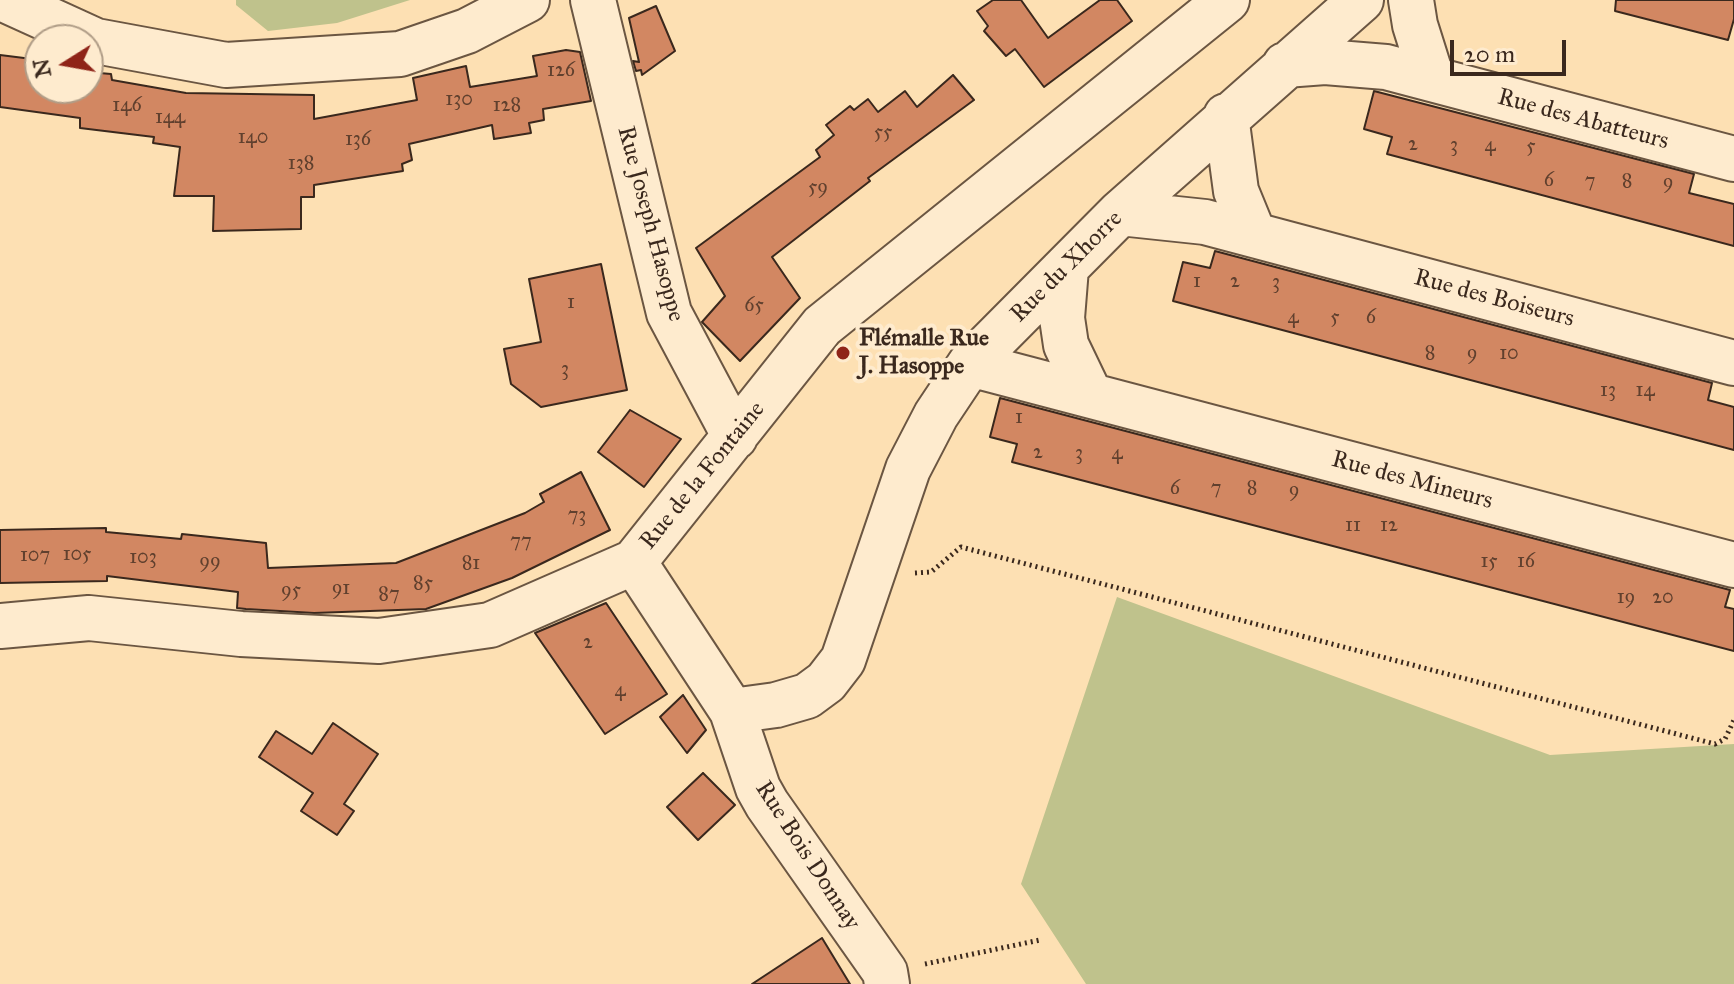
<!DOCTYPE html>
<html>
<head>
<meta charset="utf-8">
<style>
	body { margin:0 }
	#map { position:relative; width:1734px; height:984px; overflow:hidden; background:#fde0b3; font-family:"IM FELL Great Primer",serif }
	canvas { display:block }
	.north { position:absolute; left:24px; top:24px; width:80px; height:80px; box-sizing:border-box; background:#feebce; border:2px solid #b09d87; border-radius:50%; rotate:259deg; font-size:22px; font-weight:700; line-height:32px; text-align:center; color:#3a281d }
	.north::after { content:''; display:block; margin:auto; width:28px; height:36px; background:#8f2418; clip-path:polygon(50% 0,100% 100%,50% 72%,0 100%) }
	.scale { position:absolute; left:1450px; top:40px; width:116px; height:36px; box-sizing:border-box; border:4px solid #3a281d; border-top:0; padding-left:10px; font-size:24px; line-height:28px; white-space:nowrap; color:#3a281d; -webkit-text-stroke:6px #feebce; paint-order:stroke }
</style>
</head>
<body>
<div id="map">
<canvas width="1734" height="984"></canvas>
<div class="north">N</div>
<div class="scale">20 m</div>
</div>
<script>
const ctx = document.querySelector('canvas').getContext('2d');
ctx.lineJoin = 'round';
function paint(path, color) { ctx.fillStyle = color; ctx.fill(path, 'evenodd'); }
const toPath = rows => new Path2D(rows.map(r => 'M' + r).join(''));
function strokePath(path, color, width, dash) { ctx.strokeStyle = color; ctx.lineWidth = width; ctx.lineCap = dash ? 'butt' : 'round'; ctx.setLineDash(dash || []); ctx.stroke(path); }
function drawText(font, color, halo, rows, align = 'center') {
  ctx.font = font + ' "IM FELL Great Primer",serif'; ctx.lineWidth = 8; ctx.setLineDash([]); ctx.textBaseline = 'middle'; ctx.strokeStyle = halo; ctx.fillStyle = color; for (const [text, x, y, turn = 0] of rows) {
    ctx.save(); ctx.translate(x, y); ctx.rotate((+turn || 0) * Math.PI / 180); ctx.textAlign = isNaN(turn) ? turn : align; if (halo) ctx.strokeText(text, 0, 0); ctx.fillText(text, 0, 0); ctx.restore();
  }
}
const green = toPath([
	[236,0,410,0,337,23,268,31,236,5],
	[1117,597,1550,755,1734,744,1734,984,1086,984,1021,884]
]);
const building = toPath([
	[993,0,1021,0,1048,38,1100,0,1117,0,1132,21,1044,87,1015,49,1006,56,984,31,988,26,977,11,993,0],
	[1616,0,1734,0,1734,19,1728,40,1615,11,1616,0],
	[656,6,675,51,642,75,641,70,636,71,633,61,639,62,629,18,656,6],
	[566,50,580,52,591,101,543,109,544,120,529,123,531,133,494,139,492,125,409,144,412,160,402,164,403,171,314,185,314,197,301,197,301,229,213,231,214,196,174,196,180,147,153,143,154,137,80,128,80,118,0,107,0,55,40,60,40,88,88,88,88,72,111,74,112,80,186,93,314,95,314,119,417,100,413,78,466,66,470,87,537,76,533,56,566,50],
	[953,75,974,100,868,178,870,181,772,257,800,298,740,361,702,322,725,296,696,248,820,157,816,150,834,135,826,125,850,106,854,110,868,99,878,112,905,91,917,107,953,75],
	[1374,91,1694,174,1689,193,1734,204,1734,246,1387,154,1392,137,1364,129,1374,91],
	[1215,251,1712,383,1708,400,1734,407,1734,450,1173,301,1183,262,1210,268,1215,251],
	[601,264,627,390,541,407,511,384,504,349,541,342,529,279,601,264],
	[1000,398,1730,590,1725,607,1734,609,1734,651,1012,462,1017,444,990,437,1000,398],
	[630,410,681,439,644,487,598,452,630,410],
	[581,472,610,530,512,578,426,609,314,613,246,609,237,608,238,592,107,576,107,581,0,583,0,530,106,528,106,532,181,539,182,534,266,543,268,568,396,563,525,513,544,502,540,494,581,472],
	[606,603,667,694,605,734,535,633,606,603],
	[683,695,706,730,687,753,660,717,683,695],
	[333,723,378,754,344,804,354,811,337,835,301,811,313,793,259,757,276,731,312,754,333,723],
	[703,773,735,805,698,840,667,807,703,773],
	[822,938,850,984,752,984,822,938]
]);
const path = toPath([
	[915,573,931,572,961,547,1715,744,1725,739,1734,720],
	[925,964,1040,940]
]);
const minor = toPath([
	[6,0,96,41,226,65,400,54,467,31,527,0],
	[593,0,669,313,735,437],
	[1411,0,1415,25,1432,79],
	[1285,65,1325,62,1386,67,1734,159],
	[1226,116,1236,191,1254,235],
	[1120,213,1205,222,1734,363],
	[1066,268,1062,318,1066,345,1090,395],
	[970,364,1734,565],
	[634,562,732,711,758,788,767,804,885,972,887,984],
	[0,626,89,618,241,634,379,641,490,625,634,562,822,326,1227,0],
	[732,711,776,705,807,696,826,682,843,660,908,469,936,415,970,364,1120,213,1361,0]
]);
const markers = [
	[843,353,8,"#8f2418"]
];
const numberNames = [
	["126",561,71],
	["130",459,100],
	["146",127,106],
	["128",507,106],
	["144",170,118],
	["55",883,133],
	["140",253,138],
	["136",358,140],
	["2",1413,145],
	["3",1454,146],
	["4",1490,146],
	["5",1531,147],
	["138",301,164],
	["6",1549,181],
	["7",1590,182],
	["8",1627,182],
	["9",1668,183],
	["59",818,188],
	["1",1197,282],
	["2",1235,282],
	["3",1276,283],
	["1",571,303],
	["65",754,306],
	["4",1293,318],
	["5",1335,318],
	["6",1371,318],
	["8",1430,354],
	["9",1472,354],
	["10",1509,354],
	["3",565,370],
	["13",1608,391],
	["14",1645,391],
	["1",1019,418],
	["2",1038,453],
	["3",1079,454],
	["4",1117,454],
	["6",1175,489],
	["7",1216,489],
	["8",1252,489],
	["9",1294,491],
	["73",577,516],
	["11",1353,526],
	["12",1389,526],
	["77",521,542],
	["105",77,555],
	["107",35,556],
	["103",143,558],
	["99",210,562],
	["15",1489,562],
	["16",1526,562],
	["81",471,564],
	["85",423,584],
	["91",341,589],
	["95",291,591],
	["87",389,595],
	["19",1626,598],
	["20",1663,598],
	["2",588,643],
	["4",620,691]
];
const streetNames = [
	["Rue des Abatteurs",1583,120,15],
	["Rue Joseph Hasoppe",650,224,75],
	["Rue du Xhorre",1067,267,-45],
	["Rue des Boiseurs",1494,299,15],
	["Rue de la Fontaine",703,476,-51],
	["Rue des Mineurs",1412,481,15],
	["Rue Bois Donnay",807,856,57]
];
const poiNames = [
	["Flémalle Rue",859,339],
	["J. Hasoppe",859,367]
];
paint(green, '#bfc28c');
paint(building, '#d28762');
strokePath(building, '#3a281d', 2);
strokePath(minor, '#6b5642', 48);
strokePath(path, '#3a281d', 5, [2, 4]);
strokePath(minor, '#feebce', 44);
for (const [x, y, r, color] of markers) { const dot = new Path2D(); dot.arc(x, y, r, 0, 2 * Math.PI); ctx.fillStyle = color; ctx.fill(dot); strokePath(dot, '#feebce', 3); }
drawText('20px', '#60402e', null, numberNames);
drawText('24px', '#3a281d', '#feebce', streetNames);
drawText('bold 24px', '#3a281d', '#feebce', poiNames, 'left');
</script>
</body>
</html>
